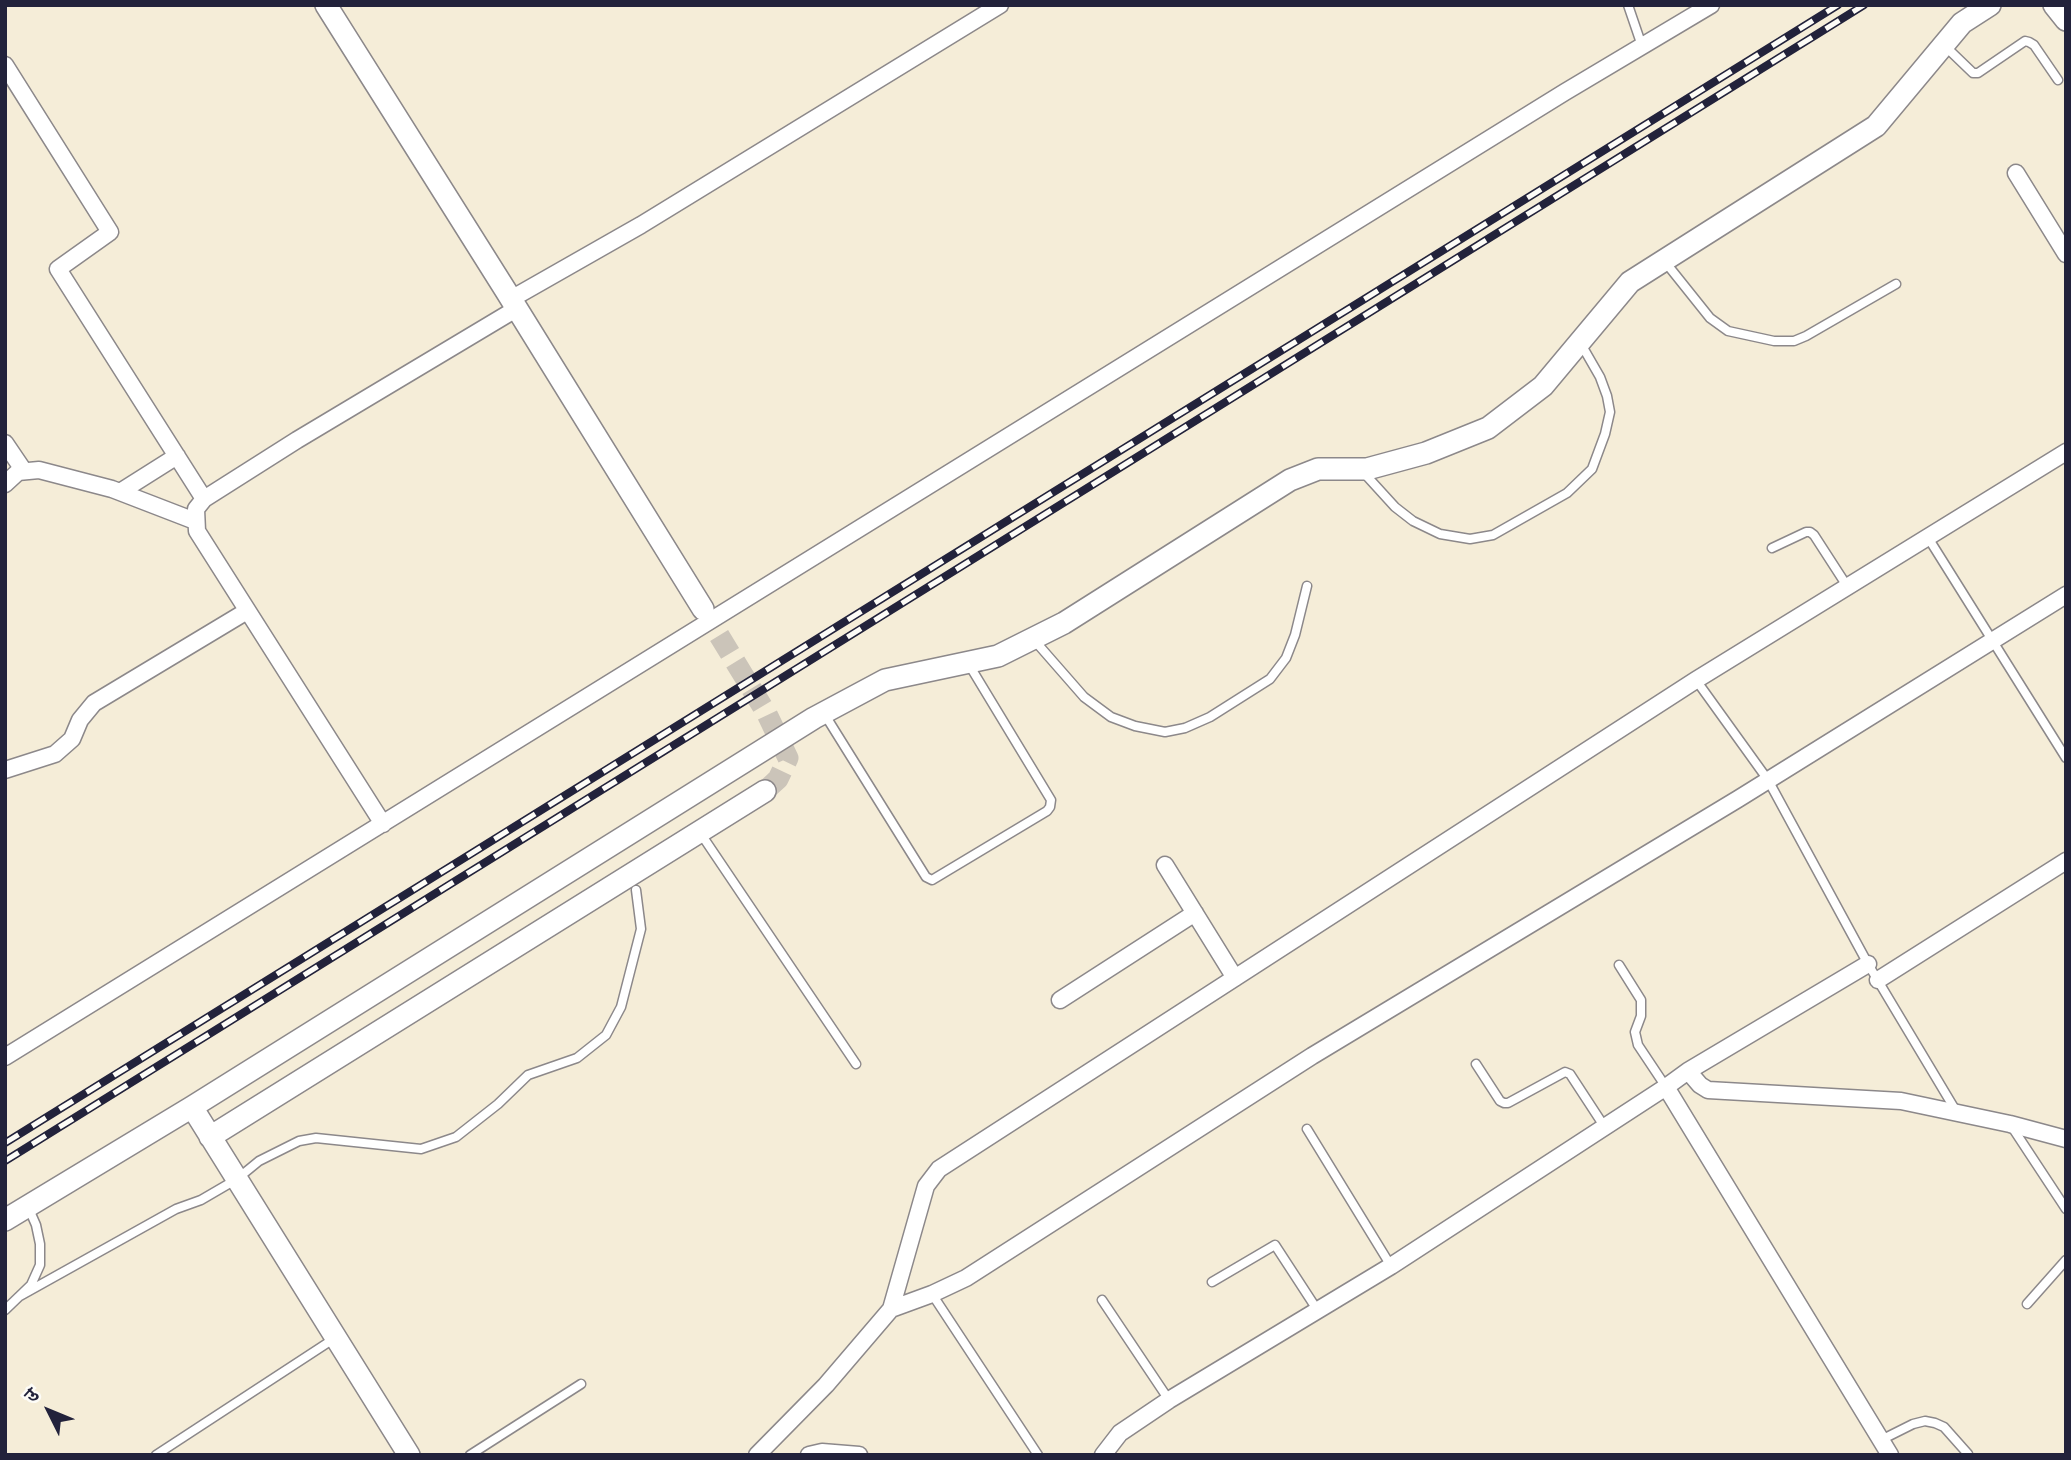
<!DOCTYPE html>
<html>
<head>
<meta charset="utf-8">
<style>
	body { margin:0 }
	#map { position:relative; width:2071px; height:1460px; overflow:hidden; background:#f5edd8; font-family:Dekko,"Playpen Sans Deva",sans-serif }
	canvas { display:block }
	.frame { position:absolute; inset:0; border:7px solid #22223b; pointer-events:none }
	.north { position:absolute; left:14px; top:1376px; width:70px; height:70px; -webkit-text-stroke:5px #fdfcf7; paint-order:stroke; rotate:313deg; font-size:19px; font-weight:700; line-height:28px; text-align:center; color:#22223b }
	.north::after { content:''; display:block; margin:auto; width:24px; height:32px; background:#22223b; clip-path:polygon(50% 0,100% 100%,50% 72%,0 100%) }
</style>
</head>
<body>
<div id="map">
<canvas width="2071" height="1460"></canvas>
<div class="frame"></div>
<div class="north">उ</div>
</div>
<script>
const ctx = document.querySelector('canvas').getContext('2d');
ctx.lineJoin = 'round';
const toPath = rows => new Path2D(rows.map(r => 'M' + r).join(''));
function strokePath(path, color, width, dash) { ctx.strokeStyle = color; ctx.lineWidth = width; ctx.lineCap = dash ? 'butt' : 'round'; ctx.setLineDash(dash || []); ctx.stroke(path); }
const tertiaryTunnel = toPath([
	[703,609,767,714,788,758,778,779,765,791]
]);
const service = toPath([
	[1628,5,1642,46],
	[1946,47,1973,73,1978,73,2025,41,2029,42,2034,45,2058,80],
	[1666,263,1710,318,1728,331,1774,341,1794,341,1806,336,1896,284],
	[1364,473,1395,507,1413,521,1440,534,1470,539,1493,535,1567,493,1592,469,1605,434,1610,412,1607,396,1600,377,1581,344],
	[1927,536,2066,758],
	[1772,548,1806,532,1810,532,1814,535,1847,586],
	[1035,641,1084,697,1111,717,1135,726,1165,732,1185,728,1210,717,1270,679,1286,658,1295,635,1307,586],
	[1696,680,1768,780,1868,964,1956,1111],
	[825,715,926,877,932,880,1047,811,1050,807,1051,800,968,663],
	[701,834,856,1064],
	[1619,965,1641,1000,1641,1016,1635,1032,1638,1045,1666,1087],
	[1476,1064,1500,1101,1504,1103,1508,1103,1565,1072,1570,1074,1604,1126],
	[2012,1127,2066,1209],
	[1307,1129,1391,1266],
	[1212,1282,1275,1245,1318,1311],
	[932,1294,1038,1455],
	[20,1296,176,1209,201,1200,237,1179,259,1161,299,1141,316,1138,421,1149,456,1137,498,1104,528,1075,577,1058,606,1035,621,1007,641,929,636,890],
	[1102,1300,1169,1400],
	[2027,1304,2066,1260],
	[5,1310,31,1285,40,1265,40,1244,36,1225,29,1209],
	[1881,1440,1913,1424,1925,1421,1935,1423,1944,1427,1968,1454],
	[156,1455,335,1338],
	[470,1455,581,1384]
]);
const minor = toPath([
	[5,65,110,232,58,269,204,499],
	[2016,173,2066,254],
	[511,299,641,225,1000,5],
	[5,443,24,471],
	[5,484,18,472,39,470,112,489,195,521],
	[120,492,177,456],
	[5,770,55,754,72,739,80,720,94,703,247,611],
	[383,824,197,531,196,509,204,499,297,440,516,309],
	[1165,865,1235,978],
	[1878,980,2066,861],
	[1060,1000,1195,913],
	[5,1057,1565,92,1711,5],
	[1688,1071,1700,1085,1708,1090,1901,1101,2010,1124,2066,1139],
	[1666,1087,1890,1455],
	[891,1309,926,1186,939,1169,1696,680,2066,452],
	[757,1455,826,1385,891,1309,932,1294,966,1278,1312,1056,1738,799,2066,595],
	[809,1455,822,1452,859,1455],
	[1103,1455,1120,1433,1169,1400,1391,1266,1666,1087,1688,1071,1868,964]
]);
const tertiary = toPath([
	[326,5,506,291,703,609],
	[2054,5,2066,20],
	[192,1107,409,1455],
	[210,1137,765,791],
	[5,1220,192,1107,814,718,885,680,998,656,1064,623,1290,480,1318,469,1367,469,1426,453,1488,428,1543,386,1630,282,1876,126,1962,23,1990,5]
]);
const rail = toPath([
	[5,1143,1838,5],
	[5,1161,1864,5]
]);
strokePath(tertiaryTunnel, '#cbc4b9', 21, [21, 10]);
strokePath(service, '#8c888a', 11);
strokePath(minor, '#8c888a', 19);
strokePath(tertiary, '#8c888a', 24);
strokePath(service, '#fff', 8);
strokePath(minor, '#fff', 16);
strokePath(tertiary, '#fff', 21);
strokePath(rail, '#22223b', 8);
strokePath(rail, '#fdfcf7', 5, [16]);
</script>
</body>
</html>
